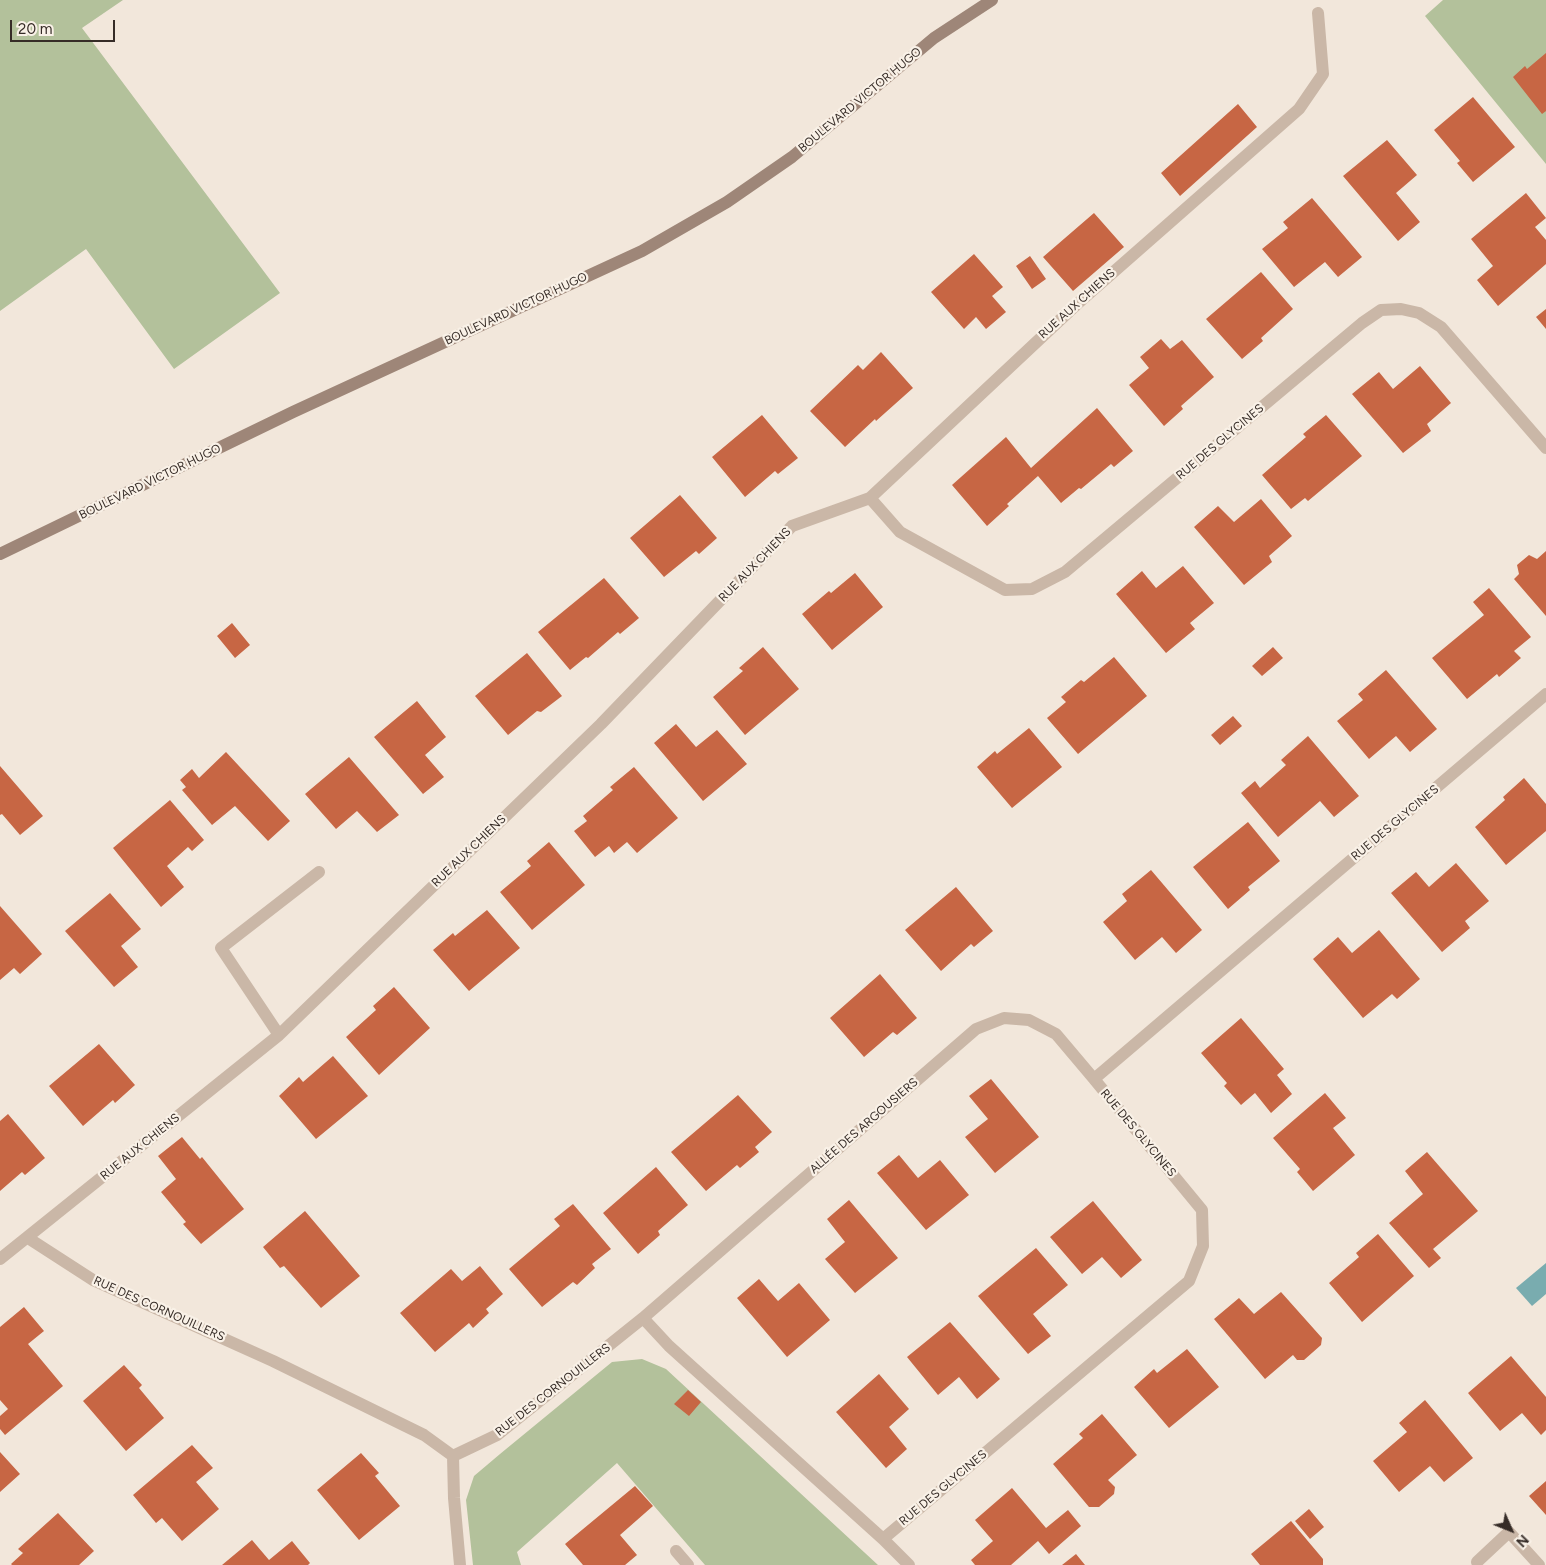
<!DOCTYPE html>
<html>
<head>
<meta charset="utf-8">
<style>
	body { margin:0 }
	#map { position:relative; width:1546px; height:1565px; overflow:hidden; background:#f2e7db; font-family:Figtree,sans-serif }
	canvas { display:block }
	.north { position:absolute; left:1486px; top:1505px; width:50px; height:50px; -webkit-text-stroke:4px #f9f1e7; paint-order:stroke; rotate:134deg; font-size:14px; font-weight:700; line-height:20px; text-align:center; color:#362c27 }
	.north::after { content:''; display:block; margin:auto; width:18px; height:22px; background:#362c27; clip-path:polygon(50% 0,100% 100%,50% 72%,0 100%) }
	.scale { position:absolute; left:10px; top:20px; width:105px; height:22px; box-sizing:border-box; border:2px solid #362c27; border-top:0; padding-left:6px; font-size:15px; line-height:18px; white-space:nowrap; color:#362c27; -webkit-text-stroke:4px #f9f1e7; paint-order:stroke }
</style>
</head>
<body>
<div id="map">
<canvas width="1546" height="1565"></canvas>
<div class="north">N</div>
<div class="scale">20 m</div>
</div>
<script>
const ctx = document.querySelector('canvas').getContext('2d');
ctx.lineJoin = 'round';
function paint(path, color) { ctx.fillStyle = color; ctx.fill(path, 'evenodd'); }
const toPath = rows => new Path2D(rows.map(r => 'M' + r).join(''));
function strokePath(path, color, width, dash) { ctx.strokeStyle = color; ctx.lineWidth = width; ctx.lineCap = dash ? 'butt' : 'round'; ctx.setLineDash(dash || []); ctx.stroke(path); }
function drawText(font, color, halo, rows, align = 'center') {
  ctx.font = font + ' Figtree,sans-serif'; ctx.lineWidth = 4.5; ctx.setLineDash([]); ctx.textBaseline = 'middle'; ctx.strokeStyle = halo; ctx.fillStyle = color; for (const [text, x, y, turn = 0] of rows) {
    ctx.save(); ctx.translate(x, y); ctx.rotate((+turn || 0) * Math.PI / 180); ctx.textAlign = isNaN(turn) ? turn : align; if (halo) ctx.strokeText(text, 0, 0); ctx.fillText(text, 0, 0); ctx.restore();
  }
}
const green = toPath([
	[0,0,123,0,82,28,280,293,174,369,86,249,0,311],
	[1443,0,1546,0,1546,164,1425,16],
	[642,1359,666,1369,878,1565,705,1565,617,1463,517,1552,521,1565,473,1565,466,1500,474,1476,500,1454,612,1362]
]);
const water = toPath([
	[1546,1263,1546,1294,1532,1306,1516,1288]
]);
const building = toPath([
	[1546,53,1546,111,1542,114,1513,77,1525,66,1527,69],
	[1473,97,1515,147,1473,182,1457,163,1460,161,1434,130],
	[1238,104,1257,127,1180,196,1161,173],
	[1387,140,1417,175,1396,193,1420,222,1398,241,1343,176],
	[1526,193,1546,218,1535,227,1546,240,1546,264,1498,306,1477,280,1493,266,1471,239],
	[1312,198,1362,257,1338,277,1325,262,1294,287,1262,249,1288,228,1283,222],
	[1094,213,1124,247,1073,291,1043,257],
	[974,254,1003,287,992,296,1006,312,986,329,976,317,964,329,931,292],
	[1030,256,1046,279,1032,289,1016,266],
	[1261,272,1293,309,1261,338,1263,341,1242,359,1206,319],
	[1546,309,1546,329,1536,317],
	[1161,339,1170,349,1182,340,1214,377,1181,406,1183,409,1164,426,1129,385,1149,368,1140,357],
	[881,352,913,388,876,421,875,419,845,447,810,411,858,365,863,370],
	[1420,366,1451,403,1427,424,1431,431,1403,453,1352,394,1379,372,1393,389],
	[1097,408,1133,451,1114,467,1111,464,1081,489,1079,488,1061,503,1038,476,1007,504,1009,506,987,526,952,485,1006,437,1031,468],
	[762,415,798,458,778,474,775,471,745,497,712,457],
	[1326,415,1362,456,1308,501,1305,498,1291,509,1262,475,1306,437,1303,434],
	[680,495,717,538,699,554,696,551,664,577,630,538],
	[1261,499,1292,536,1269,556,1272,562,1244,585,1194,527,1218,506,1234,522],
	[1546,551,1546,616,1514,579,1519,574,1517,565,1529,555,1537,559],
	[1183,566,1214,603,1190,623,1195,629,1166,653,1116,594,1142,571,1156,588],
	[855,573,883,607,832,650,802,614,829,591,831,593],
	[604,578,639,618,620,634,618,632,588,658,586,657,570,670,538,632],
	[1489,588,1531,637,1514,651,1521,658,1499,677,1497,674,1467,699,1432,658,1484,615,1473,602],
	[232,623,250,645,235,658,217,636],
	[763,647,799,689,745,735,713,697,743,671,739,668],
	[1273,647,1283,658,1262,676,1252,666],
	[527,653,562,696,541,712,537,711,508,735,475,696],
	[1114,657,1147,696,1078,754,1047,718,1066,702,1061,697,1081,680,1084,682],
	[1386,670,1437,729,1410,752,1396,736,1369,759,1337,721,1363,700,1358,694],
	[417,701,446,737,425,755,444,777,423,794,374,737],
	[1233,716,1242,726,1220,745,1211,735],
	[676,724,696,747,717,730,747,764,703,801,654,743],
	[1029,728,1062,767,1012,808,977,767,995,751,997,754],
	[1308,736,1359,796,1334,817,1320,801,1278,837,1241,793,1255,781,1260,788,1286,765,1281,760],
	[226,752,290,821,268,841,235,806,212,825,182,790,186,787,180,780,192,769,199,778],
	[349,757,399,815,377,832,357,811,336,829,305,794],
	[0,766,43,816,20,835,2,814,0,815],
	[634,767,678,818,637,853,627,842,614,853,609,846,595,857,574,831,587,821,583,816,613,790,610,787],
	[1524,778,1546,804,1546,831,1506,865,1475,827,1505,800,1503,797],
	[170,800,204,840,192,851,188,847,167,866,184,887,161,907,113,848],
	[1248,822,1280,861,1248,887,1250,890,1228,909,1193,867],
	[549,842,585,885,532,930,500,892,531,866,527,861],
	[1456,863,1489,901,1465,921,1470,928,1442,952,1391,893,1416,872,1429,887],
	[1151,870,1202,930,1176,953,1162,937,1135,960,1103,922,1127,901,1122,894],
	[956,887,993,931,974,947,971,944,941,971,905,930],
	[110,893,141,929,121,946,138,967,114,987,65,931],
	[0,906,42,954,20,974,14,968,0,980],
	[487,910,520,948,469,991,433,950,453,933,455,936],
	[1379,930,1420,979,1397,999,1392,994,1363,1018,1313,959,1338,937,1352,953],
	[880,974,917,1018,897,1035,893,1032,864,1057,830,1018],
	[394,987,430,1028,379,1075,346,1037,376,1010,373,1006],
	[1241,1018,1284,1069,1277,1075,1292,1094,1271,1113,1255,1093,1241,1105,1224,1086,1227,1083,1201,1053],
	[99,1044,135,1085,115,1103,113,1100,83,1126,49,1086],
	[333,1056,368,1096,316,1139,279,1096,299,1077,303,1082],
	[991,1079,1039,1137,995,1173,965,1137,988,1119,969,1096],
	[1325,1093,1346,1118,1333,1128,1355,1155,1313,1191,1297,1172,1300,1169,1273,1138],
	[738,1095,772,1132,755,1147,759,1152,740,1168,737,1165,706,1191,671,1152],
	[8,1114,45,1158,25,1175,22,1172,0,1191,0,1121],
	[182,1137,200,1159,202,1157,244,1209,201,1244,183,1224,186,1222,161,1192,176,1179,158,1156],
	[1427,1152,1478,1211,1433,1249,1441,1258,1429,1268,1389,1223,1423,1194,1405,1171],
	[899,1155,918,1178,940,1160,969,1195,926,1230,877,1173],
	[656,1167,688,1205,658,1231,660,1235,638,1254,603,1213],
	[849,1200,898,1258,855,1293,825,1259,845,1242,827,1219],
	[1093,1201,1142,1260,1121,1278,1102,1257,1082,1274,1050,1237],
	[573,1204,611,1249,592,1264,595,1268,577,1285,573,1282,542,1307,509,1269,560,1226,554,1219],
	[305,1211,360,1276,321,1308,284,1266,280,1268,263,1247],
	[1378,1234,1414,1276,1362,1322,1329,1283,1359,1257,1356,1253],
	[1036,1248,1068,1285,1033,1314,1051,1336,1028,1354,978,1296],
	[480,1266,503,1294,486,1309,489,1313,473,1328,469,1323,435,1352,400,1313,451,1269,462,1281],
	[759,1279,778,1301,799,1283,830,1320,787,1357,737,1298],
	[1281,1292,1322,1338,1321,1345,1304,1360,1297,1360,1293,1355,1265,1379,1214,1319,1239,1298,1254,1314],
	[24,1307,44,1331,28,1344,63,1386,5,1435,0,1429,0,1416,8,1409,0,1400,0,1327],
	[950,1322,1000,1379,977,1399,959,1377,938,1395,907,1357],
	[1187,1349,1219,1387,1169,1428,1134,1387,1154,1369,1157,1373],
	[1511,1356,1546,1397,1546,1430,1541,1435,1522,1413,1500,1431,1468,1393],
	[124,1365,142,1385,139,1388,164,1418,126,1451,83,1401],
	[879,1374,909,1409,889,1427,907,1449,886,1468,836,1412],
	[688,1390,701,1402,689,1416,674,1404],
	[1425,1400,1473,1458,1444,1482,1430,1466,1399,1492,1373,1461,1407,1432,1399,1423],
	[1102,1414,1137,1455,1108,1480,1115,1487,1114,1494,1099,1507,1089,1507,1053,1464,1083,1438,1079,1434],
	[192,1445,213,1468,196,1482,219,1509,182,1541,162,1518,156,1523,133,1495],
	[0,1452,20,1474,0,1492],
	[361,1453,379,1473,375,1476,400,1506,359,1540,317,1490],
	[1546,1481,1546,1515,1529,1496],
	[635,1486,653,1506,620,1535,637,1555,625,1565,583,1565,565,1544],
	[1012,1488,1046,1528,1068,1510,1081,1526,1049,1554,1038,1541,1011,1565,975,1565,971,1560,993,1541,975,1520],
	[1309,1509,1324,1527,1310,1539,1295,1521],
	[58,1513,94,1551,79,1565,12,1565,11,1564,23,1553,18,1549],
	[1291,1521,1323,1559,1323,1565,1260,1565,1251,1554],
	[252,1540,269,1560,292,1541,310,1563,308,1565,222,1565],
	[1076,1554,1085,1565,1062,1565]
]);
const minor = toPath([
	[870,498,900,532,1005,590,1032,589,1065,572,1362,323,1381,310,1401,309,1419,313,1441,327,1546,448],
	[279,1035,221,948,319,872],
	[28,1238,93,1280,273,1361,424,1435,453,1456],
	[0,1259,279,1035,601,724,792,526,870,498,1076,305,1299,109,1323,74,1318,13],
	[643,1318,669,1346,883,1539,909,1565],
	[453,1456,497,1435,643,1318,976,1029,1004,1018,1029,1020,1056,1034,1094,1079],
	[453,1456,454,1498,460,1565],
	[883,1539,1189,1281,1203,1246,1202,1210,1094,1079,1546,694],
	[676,1551,688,1565],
	[1477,1562,1509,1532,1539,1565]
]);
const secondary = toPath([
	[0,554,293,412,642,251,727,202,792,157,934,38,992,0]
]);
const streetNames = [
	["BOULEVARD VICTOR HUGO",860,100,-40],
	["RUE AUX CHIENS",1077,304,-42],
	["BOULEVARD VICTOR HUGO",516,309,-25],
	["RUE DES GLYCINES",1220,442,-40],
	["BOULEVARD VICTOR HUGO",150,482,-26],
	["RUE AUX CHIENS",755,565,-46],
	["RUE DES GLYCINES",1395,823,-40],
	["RUE AUX CHIENS",469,851,-44],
	["ALLÉE DES ARGOUSIERS",864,1126,-41],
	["RUE DES GLYCINES",1138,1133,50],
	["RUE AUX CHIENS",140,1147,-39],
	["RUE DES CORNOUILLERS",159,1309,24],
	["RUE DES CORNOUILLERS",553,1390,-38],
	["RUE DES GLYCINES",943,1488,-40]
];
paint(green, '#b3c19b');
paint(water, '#79acaf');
paint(building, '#c76644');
strokePath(minor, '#cab7a7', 12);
strokePath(secondary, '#9e8678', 12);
drawText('12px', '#362c27', '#f9f1e7', streetNames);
</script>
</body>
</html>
